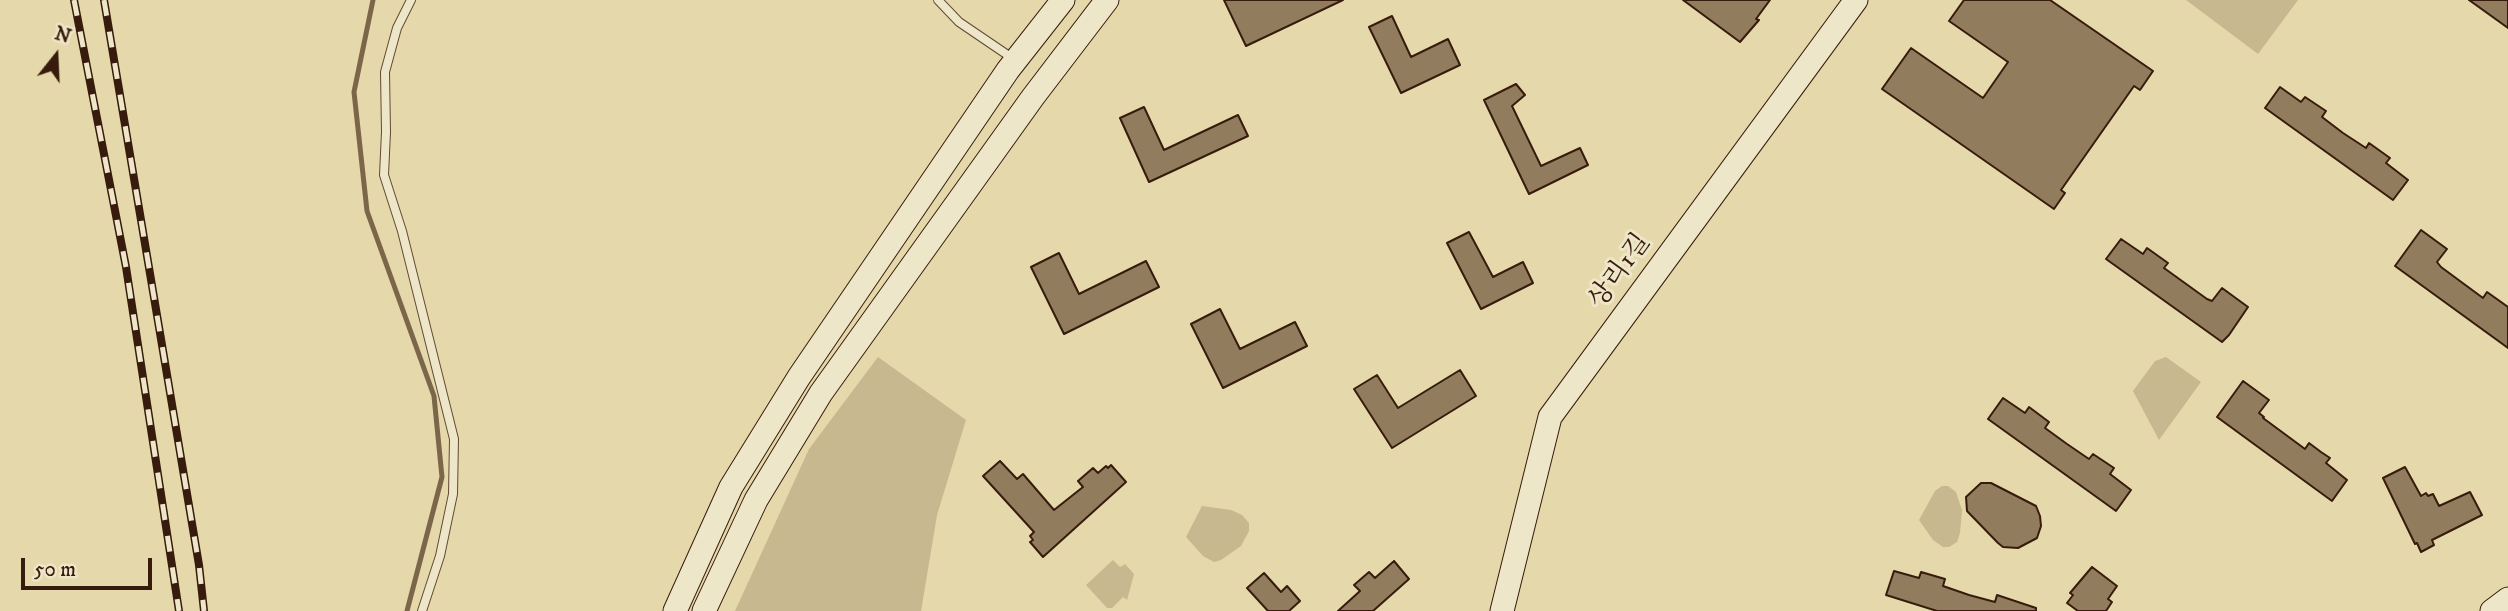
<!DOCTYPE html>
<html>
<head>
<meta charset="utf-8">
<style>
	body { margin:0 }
	#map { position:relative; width:2508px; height:611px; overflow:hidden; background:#e5d8aa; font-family:"IM FELL DW Pica",serif }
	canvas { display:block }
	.north { position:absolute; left:21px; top:21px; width:70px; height:70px; -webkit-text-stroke:5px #eee6c8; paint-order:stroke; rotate:18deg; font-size:19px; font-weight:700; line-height:28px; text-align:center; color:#371b0c }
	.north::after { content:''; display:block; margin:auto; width:24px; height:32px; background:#371b0c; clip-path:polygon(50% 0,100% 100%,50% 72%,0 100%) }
	.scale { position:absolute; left:21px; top:558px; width:131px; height:32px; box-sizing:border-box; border:4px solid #371b0c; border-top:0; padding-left:9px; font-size:21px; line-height:24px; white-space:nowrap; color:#371b0c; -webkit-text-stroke:5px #eee6c8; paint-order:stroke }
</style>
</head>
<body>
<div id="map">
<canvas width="2508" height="611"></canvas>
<div class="north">N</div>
<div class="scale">50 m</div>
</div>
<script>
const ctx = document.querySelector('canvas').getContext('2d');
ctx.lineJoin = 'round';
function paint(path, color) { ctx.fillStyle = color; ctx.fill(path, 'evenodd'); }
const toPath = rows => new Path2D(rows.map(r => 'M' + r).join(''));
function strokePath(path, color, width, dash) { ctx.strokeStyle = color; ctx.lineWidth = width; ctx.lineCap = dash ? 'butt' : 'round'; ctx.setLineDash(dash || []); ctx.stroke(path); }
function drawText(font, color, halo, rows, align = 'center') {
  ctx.font = font + ' "IM FELL DW Pica","Noto Serif KR",serif'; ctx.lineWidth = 6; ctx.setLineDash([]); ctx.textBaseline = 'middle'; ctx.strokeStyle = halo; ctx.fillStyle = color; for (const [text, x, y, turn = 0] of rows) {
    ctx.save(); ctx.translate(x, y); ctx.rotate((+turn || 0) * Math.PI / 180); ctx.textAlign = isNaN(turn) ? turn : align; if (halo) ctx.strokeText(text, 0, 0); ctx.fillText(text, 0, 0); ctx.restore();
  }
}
const green = toPath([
	[2186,0,2298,0,2258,54],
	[878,357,966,420,937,515,921,611,735,611,809,449],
	[2166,357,2201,382,2159,440,2133,391,2155,361],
	[1942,486,1948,486,1956,492,1962,510,1960,533,1957,542,1949,547,1943,547,1933,540,1919,520,1935,491],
	[1202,506,1231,510,1242,515,1249,523,1249,531,1241,546,1221,560,1214,562,1203,556,1186,537],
	[1113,560,1120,567,1125,564,1134,574,1127,600,1123,597,1112,608,1107,608,1086,585]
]);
const stream = toPath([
	[373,0,354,92,367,211,434,396,442,477,407,611]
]);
const building = toPath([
	[1224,0,1343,0,1246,46,1224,0],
	[1683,0,1770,0,1756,19,1759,20,1740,42,1683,0],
	[1964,0,2050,0,2153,71,2140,90,2134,86,2061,190,2065,193,2054,209,1882,89,1911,48,1983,98,2008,62,1949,21,1964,0],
	[2469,0,2508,0,2508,28,2469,0],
	[1392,16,1411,57,1448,39,1460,65,1401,93,1369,27,1392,16],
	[1516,84,1525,95,1512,106,1541,166,1580,148,1588,165,1529,194,1484,100,1516,84],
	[2280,87,2301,102,2305,97,2326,111,2322,117,2343,133,2366,148,2369,143,2390,158,2386,163,2408,180,2393,200,2265,108,2280,87],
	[1144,107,1164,150,1238,115,1248,136,1149,182,1120,118,1144,107],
	[2421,230,2447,249,2437,262,2441,267,2483,298,2487,292,2508,307,2508,348,2395,266,2421,230],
	[1469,232,1493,277,1523,262,1533,283,1481,309,1447,243,1469,232],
	[2121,239,2143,254,2147,248,2168,263,2164,268,2207,299,2212,301,2222,288,2248,307,2229,335,2222,342,2106,259,2121,239],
	[1059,253,1079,294,1146,261,1159,287,1064,334,1031,267,1059,253],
	[1220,309,1240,349,1295,322,1307,346,1223,388,1191,324,1220,309],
	[1460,370,1476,396,1392,448,1354,389,1377,375,1398,408,1460,370],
	[2243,381,2269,400,2259,413,2264,417,2263,418,2305,449,2309,443,2321,452,2330,458,2326,463,2347,480,2332,501,2217,417,2243,381],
	[2003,398,2025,413,2029,407,2049,422,2045,428,2067,444,2089,459,2093,454,2114,468,2110,474,2131,490,2116,511,1988,419,2003,398],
	[1000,461,1017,479,1023,474,1054,510,1083,487,1078,481,1093,468,1098,473,1106,466,1108,468,1111,465,1126,482,1043,557,1030,542,1033,540,1030,536,1034,532,983,476,1000,461],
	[2405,467,2421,496,2426,493,2428,496,2433,494,2439,506,2470,492,2482,515,2432,540,2434,545,2421,552,2417,543,2415,544,2383,478,2405,467],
	[1981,483,1991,483,2036,506,2040,516,2041,526,2037,538,2018,548,2003,547,1998,543,1967,511,1966,497,1981,483],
	[1394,561,1409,579,1373,611,1338,611,1360,591,1354,585,1369,572,1375,578,1394,561],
	[2092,567,2117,586,2108,599,2112,602,2106,611,2078,611,2067,603,2073,595,2070,593,2092,567],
	[1894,571,1919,578,1921,572,1945,579,1943,586,1969,595,1995,602,1997,595,2036,608,2036,611,1937,611,1886,595,1894,571],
	[1264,573,1281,592,1287,586,1300,601,1289,611,1268,611,1247,588,1264,573]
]);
const lane = toPath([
	[411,0,397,28,385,72,386,132,384,175,402,231,454,439,453,494,440,556,422,611],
	[938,0,959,22,1015,60]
]);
const secondary = toPath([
	[675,611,731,487,799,377,1008,70,1063,0],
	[704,611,756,500,821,393,1033,97,1107,0],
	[1502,611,1550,417,1856,0],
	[2492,611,2508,599]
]);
const rail = toPath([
	[74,0,126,267,179,611],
	[104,0,199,565,204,611]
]);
const streetNames = [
	["상리1길",1621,272,-54]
];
paint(green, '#c7b88f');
strokePath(stream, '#7c664a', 5);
paint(building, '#917d5e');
strokePath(building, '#371b0c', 2);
strokePath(lane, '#624a34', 10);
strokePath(secondary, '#371b0c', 25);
strokePath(lane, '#eee6c8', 8);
strokePath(secondary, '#eee6c8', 23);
strokePath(rail, '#371b0c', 8);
strokePath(rail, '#eee6c8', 5, [16]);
drawText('26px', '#371b0c', '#eee6c8', streetNames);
</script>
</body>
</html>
